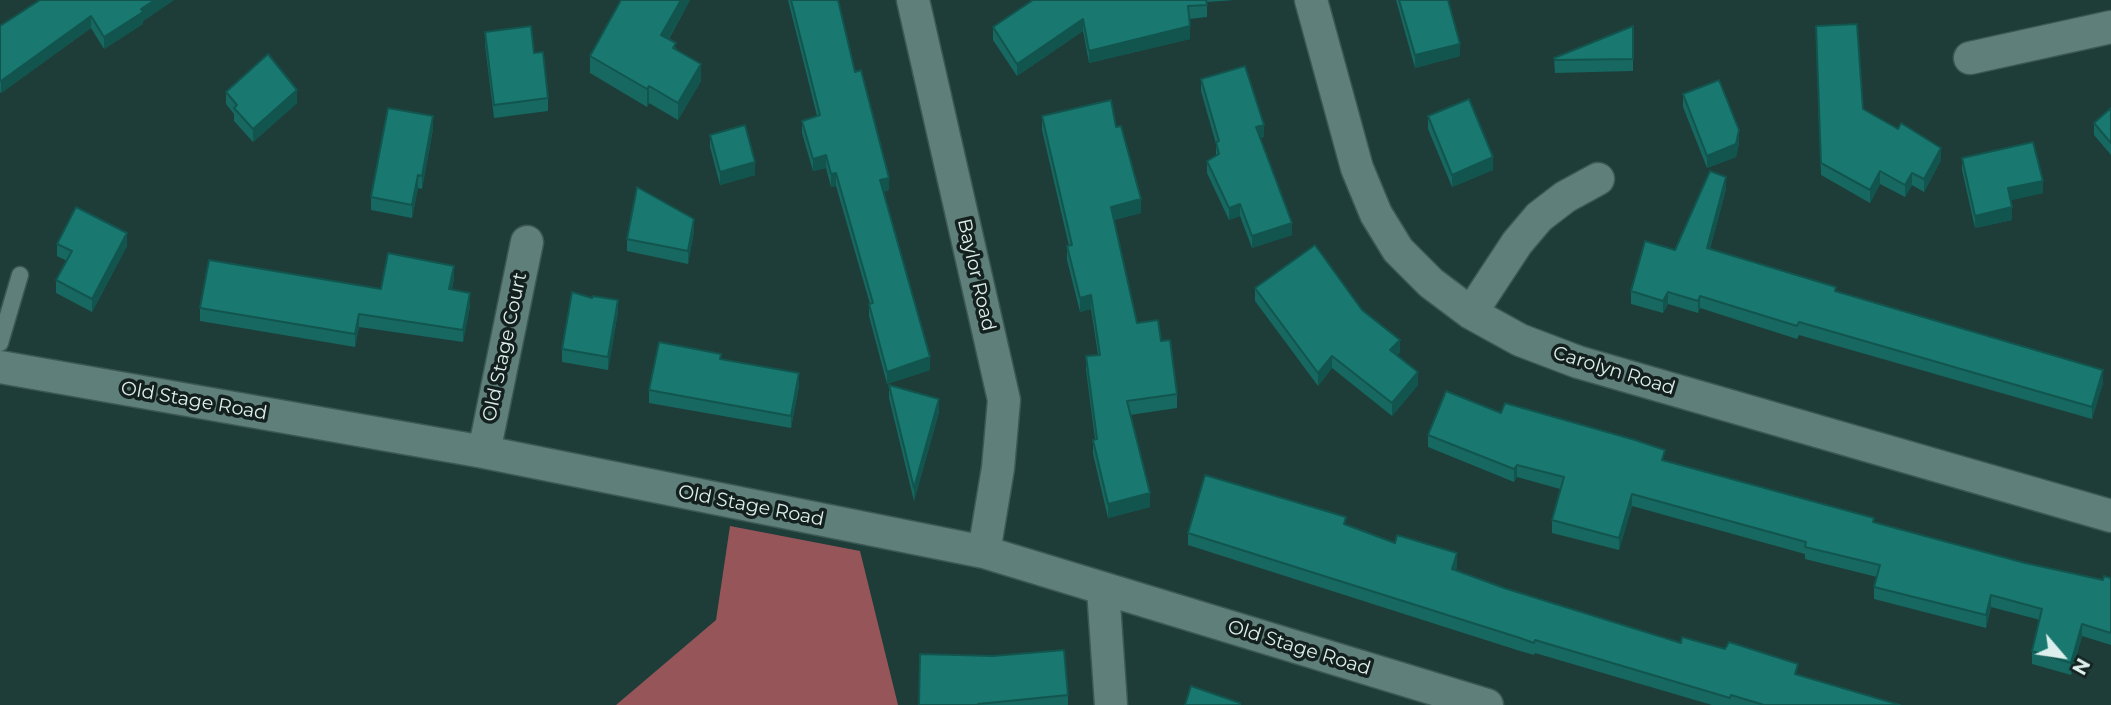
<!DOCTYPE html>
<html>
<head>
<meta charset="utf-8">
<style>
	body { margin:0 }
	#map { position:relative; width:2111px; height:705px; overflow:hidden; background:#1e3c38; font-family:Montserrat,sans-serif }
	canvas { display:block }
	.north { position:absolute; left:2027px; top:621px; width:70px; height:70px; -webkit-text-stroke:5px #13201e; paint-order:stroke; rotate:119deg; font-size:19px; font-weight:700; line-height:28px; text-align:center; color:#ddefec }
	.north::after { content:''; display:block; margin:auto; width:24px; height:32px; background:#ddefec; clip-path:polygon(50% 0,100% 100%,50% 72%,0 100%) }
</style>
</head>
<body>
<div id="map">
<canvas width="2111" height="705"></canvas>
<div class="north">N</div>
</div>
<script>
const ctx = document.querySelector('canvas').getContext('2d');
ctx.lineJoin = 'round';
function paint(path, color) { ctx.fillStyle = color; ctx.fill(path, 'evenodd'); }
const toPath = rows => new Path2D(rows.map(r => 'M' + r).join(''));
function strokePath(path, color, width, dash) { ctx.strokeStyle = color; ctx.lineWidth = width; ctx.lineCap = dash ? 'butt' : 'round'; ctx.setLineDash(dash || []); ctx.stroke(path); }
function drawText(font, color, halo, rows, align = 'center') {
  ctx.font = font + ' Montserrat,sans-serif'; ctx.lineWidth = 7; ctx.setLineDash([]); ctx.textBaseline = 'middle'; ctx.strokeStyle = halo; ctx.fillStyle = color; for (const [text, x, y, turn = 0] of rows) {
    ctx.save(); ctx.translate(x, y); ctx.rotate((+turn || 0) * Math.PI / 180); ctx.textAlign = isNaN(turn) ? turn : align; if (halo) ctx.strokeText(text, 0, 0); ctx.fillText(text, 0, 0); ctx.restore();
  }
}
const forest = toPath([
	[730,526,860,551,898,705,616,705,716,620]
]);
const service = toPath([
	[0,343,20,275]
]);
const minor = toPath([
	[913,0,1004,400,998,468,984,552],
	[1311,0,1357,168,1376,214,1398,250,1431,283,1471,313,1520,340,1578,362,2111,516],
	[1970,58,2111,27],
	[1471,313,1517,243,1539,217,1565,197,1598,179],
	[0,367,484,452,984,552,1487,705],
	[484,452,527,242],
	[1103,589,1111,705]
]);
const wall = toPath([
	[40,0,174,0,143,21,143,24,104,49,91,28,1,93,0,92,0,26],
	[621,0,690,0,669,39,701,81,678,120,649,103,647,107,590,73,590,56],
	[788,0,838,0,855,72,889,190,883,192,930,370,887,384,869,316,869,304,870,304,836,186,831,187,826,168,813,171,802,133,802,121,817,116],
	[1033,0,1235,0,1207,2,1207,17,1189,19,1190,39,1089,63,1083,31,1017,76,993,40,993,27],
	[1396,0,1448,0,1460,56,1415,68],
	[1633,26,1633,71,1555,73,1554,58],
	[485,32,534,53,548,98,548,111,494,118,485,45],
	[1816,38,1863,109,1941,160,1924,192,1912,185,1905,197,1880,184,1870,203,1821,175],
	[1201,79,1264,137,1260,138,1292,235,1252,248,1240,216,1229,220,1207,173,1207,161,1216,155,1216,144,1201,91],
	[226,92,297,103,253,142,234,121,234,114,226,104],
	[1683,94,1739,143,1736,157,1707,168,1683,107],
	[2111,108,2111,155,2094,135,2094,123],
	[1042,116,1116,127,1141,213,1114,220,1137,323,1161,341,1177,394,1177,408,1130,415,1150,507,1108,518,1093,454,1093,440,1095,439,1086,370,1086,356,1098,355,1091,309,1080,312,1067,260,1067,246,1069,246,1042,130],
	[1428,116,1493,170,1452,187,1428,129],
	[433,129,422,189,418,188,412,218,371,210,371,197],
	[710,135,755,175,720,185,710,147],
	[1962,158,2043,193,2011,200,2012,220,1975,228,1962,170],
	[1726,189,1710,249,2103,383,2092,419,1799,335,1797,339,1700,308,1698,313,1668,304,1663,313,1631,304,1631,291,1675,250],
	[694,231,688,264,627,251,627,239],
	[57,244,127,246,92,312,56,293,56,280,67,261,57,256],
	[454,278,452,289,470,306,463,342,359,327,355,347,200,321,200,308,381,289],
	[1255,288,1362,310,1400,352,1397,355,1418,385,1392,416,1332,368,1318,386,1255,301],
	[592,298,618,312,608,370,562,362,562,349],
	[721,359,799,386,791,428,649,403,649,390],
	[889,385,939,412,914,501,889,398],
	[1501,413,1874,523,2025,563,2103,580,2111,578,2111,645,2082,636,2071,675,2032,664,2032,651,2040,620,1991,607,1986,628,1874,599,1874,587,1877,577,1805,559,1805,554,1632,506,1619,550,1552,533,1552,520,1560,489,1517,477,1514,482,1428,447,1428,435],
	[1346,525,1457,566,1456,570,1504,588,1681,643,1900,705,1712,705,1535,653,1534,655,1520,651,1188,545,1188,533],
	[1068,695,1068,705,919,705]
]);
const shadedWall = toPath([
	[155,0,174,0,143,21,143,24,104,49,104,37],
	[681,0,690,0,661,52,661,35],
	[91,16,91,28,1,93,1,81],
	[1083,19,1083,31,1017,76,1017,64],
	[1190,26,1190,39,1089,63,1089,51],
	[1460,44,1460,56,1415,68,1415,55],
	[701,64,701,81,678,120,678,103],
	[649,86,649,103,647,107,647,89],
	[297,90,297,103,253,142,253,129],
	[433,116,433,129,422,189,422,176],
	[1264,125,1264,137,1256,139,1256,127],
	[1739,130,1739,143,1736,157,1707,168,1707,156],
	[1941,148,1941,160,1924,192,1924,179],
	[826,155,826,168,813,171,813,159],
	[1493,157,1493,170,1452,187,1452,175],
	[755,162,755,175,720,185,720,172],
	[1880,171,1880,184,1870,203,1870,190],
	[836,173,836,186,831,187,831,174],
	[1912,173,1912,185,1905,197,1905,185],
	[418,175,418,188,412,218,412,205],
	[1726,177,1726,189,1707,260,1707,248],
	[889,178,889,190,880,193,880,180],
	[2043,181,2043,193,2008,201,2008,188],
	[1141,199,1141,213,1111,221,1111,207],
	[1240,204,1240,216,1229,220,1229,208],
	[2012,207,2012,220,1975,228,1975,216],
	[694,219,694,231,688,264,688,251],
	[1292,223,1292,235,1252,248,1252,236],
	[127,233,127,246,92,312,92,299],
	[454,266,454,278,449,302,449,289],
	[1668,292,1668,304,1663,313,1663,301],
	[470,293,470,306,463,342,463,330],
	[1091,295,1091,309,1080,312,1080,298],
	[1700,296,1700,308,1698,313,1698,301],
	[618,300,618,312,608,370,608,357],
	[359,314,359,327,355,347,355,334],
	[1400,340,1400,352,1390,362,1390,350],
	[1332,356,1332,368,1318,386,1318,373],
	[930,357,930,370,887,384,887,372],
	[2103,370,2103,383,2092,419,2092,407],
	[1418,372,1418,385,1392,416,1392,403],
	[799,373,799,386,791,428,791,416],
	[939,399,939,412,914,501,914,488],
	[1517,465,1517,477,1514,482,1514,469],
	[1150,493,1150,507,1108,518,1108,504],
	[1632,494,1632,506,1619,550,1619,538],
	[1457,553,1457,566,1452,582,1452,569],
	[1991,595,1991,607,1986,628,1986,615],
	[2082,624,2082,636,2071,675,2071,663]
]);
const building = toPath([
	[40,0,155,0,141,9,143,12,104,37,91,16,1,81,0,80,0,26,40,0],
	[621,0,681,0,661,35,676,43,673,48,701,64,678,103,649,86,647,89,590,56,621,0],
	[791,0,838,0,855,72,861,70,889,178,880,180,930,357,887,372,869,304,873,303,836,173,831,174,826,155,813,159,802,121,820,115,791,0],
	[1033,0,1206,0,1207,5,1188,6,1190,26,1089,51,1083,19,1017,64,993,27,1033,0],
	[1399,0,1448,0,1460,44,1415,55,1399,0],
	[1857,24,1863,109,1898,129,1901,123,1941,148,1924,179,1912,173,1905,185,1880,171,1870,190,1821,163,1816,26,1857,24],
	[531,26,534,53,543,52,548,98,494,105,485,32,531,26],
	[1633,26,1633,59,1555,60,1554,58,1633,26],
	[268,54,297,90,253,129,234,108,237,105,226,92,268,54],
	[1245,66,1264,125,1256,127,1292,223,1252,236,1240,204,1229,208,1207,161,1219,154,1216,142,1219,141,1201,79,1245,66],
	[1719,80,1739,130,1736,144,1707,156,1683,94,1719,80],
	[1469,99,1493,157,1452,175,1428,116,1469,99],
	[1111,100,1116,127,1121,126,1141,199,1111,207,1137,323,1158,320,1161,341,1170,340,1177,394,1127,401,1150,493,1108,504,1093,440,1097,439,1086,356,1100,355,1091,295,1080,298,1067,246,1072,245,1042,116,1111,100],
	[388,108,433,116,422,176,418,175,412,205,371,197,388,108],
	[2111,108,2111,143,2094,123,2111,108],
	[745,125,755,162,720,172,710,135,745,125],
	[2033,142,2043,181,2008,188,2012,207,1975,216,1962,158,2033,142],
	[1710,171,1726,177,1707,248,1836,287,1835,291,2103,370,2092,407,1799,322,1797,326,1700,296,1698,301,1668,292,1663,301,1631,291,1645,241,1675,250,1710,171],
	[637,187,694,219,688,251,627,239,637,187],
	[76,207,127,233,92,299,56,280,72,251,57,244,76,207],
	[1315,245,1362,310,1400,340,1390,350,1418,372,1392,403,1332,356,1318,373,1255,288,1315,245],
	[388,253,454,266,449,289,470,293,463,330,359,314,355,334,200,308,209,260,381,289,388,253],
	[572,292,592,298,593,296,618,300,608,357,562,349,572,292],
	[659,342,721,354,720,359,799,373,791,416,649,390,659,342],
	[889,385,939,399,914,488,889,385],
	[1446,391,1501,413,1505,403,1635,440,1665,450,1662,460,1874,518,1873,522,2025,563,2103,580,2104,576,2111,578,2111,633,2082,624,2071,663,2032,651,2042,609,1991,595,1986,615,1874,587,1880,565,1805,547,1806,542,1632,494,1619,538,1552,520,1564,477,1517,465,1514,469,1428,435,1446,391],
	[1205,475,1346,517,1344,524,1395,543,1397,535,1457,553,1452,569,1504,588,1681,643,1682,637,1725,649,1729,642,1798,664,1795,674,1900,705,1764,705,1731,695,1730,698,1535,640,1534,643,1520,638,1188,533,1205,475],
	[1064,650,1068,695,978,704,978,705,919,705,920,654,993,656,1064,650],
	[1191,686,1240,703,1240,705,1185,705,1191,686]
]);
const streetNames = [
	["Baylor Road",976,275,77],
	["Old Stage Court",505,347,-78],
	["Carolyn Road",1614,371,17],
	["Old Stage Road",194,401,10],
	["Old Stage Road",751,506,11],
	["Old Stage Road",1299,648,17]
];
paint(forest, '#965659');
strokePath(service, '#3c5854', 19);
strokePath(minor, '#3c5854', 35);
strokePath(service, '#5f7f7a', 16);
strokePath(minor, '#5f7f7a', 32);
paint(wall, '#166860');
paint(shadedWall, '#12554e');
paint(building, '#197970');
strokePath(building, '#12554e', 2);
drawText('19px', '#ddefec', '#13201e', streetNames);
</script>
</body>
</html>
